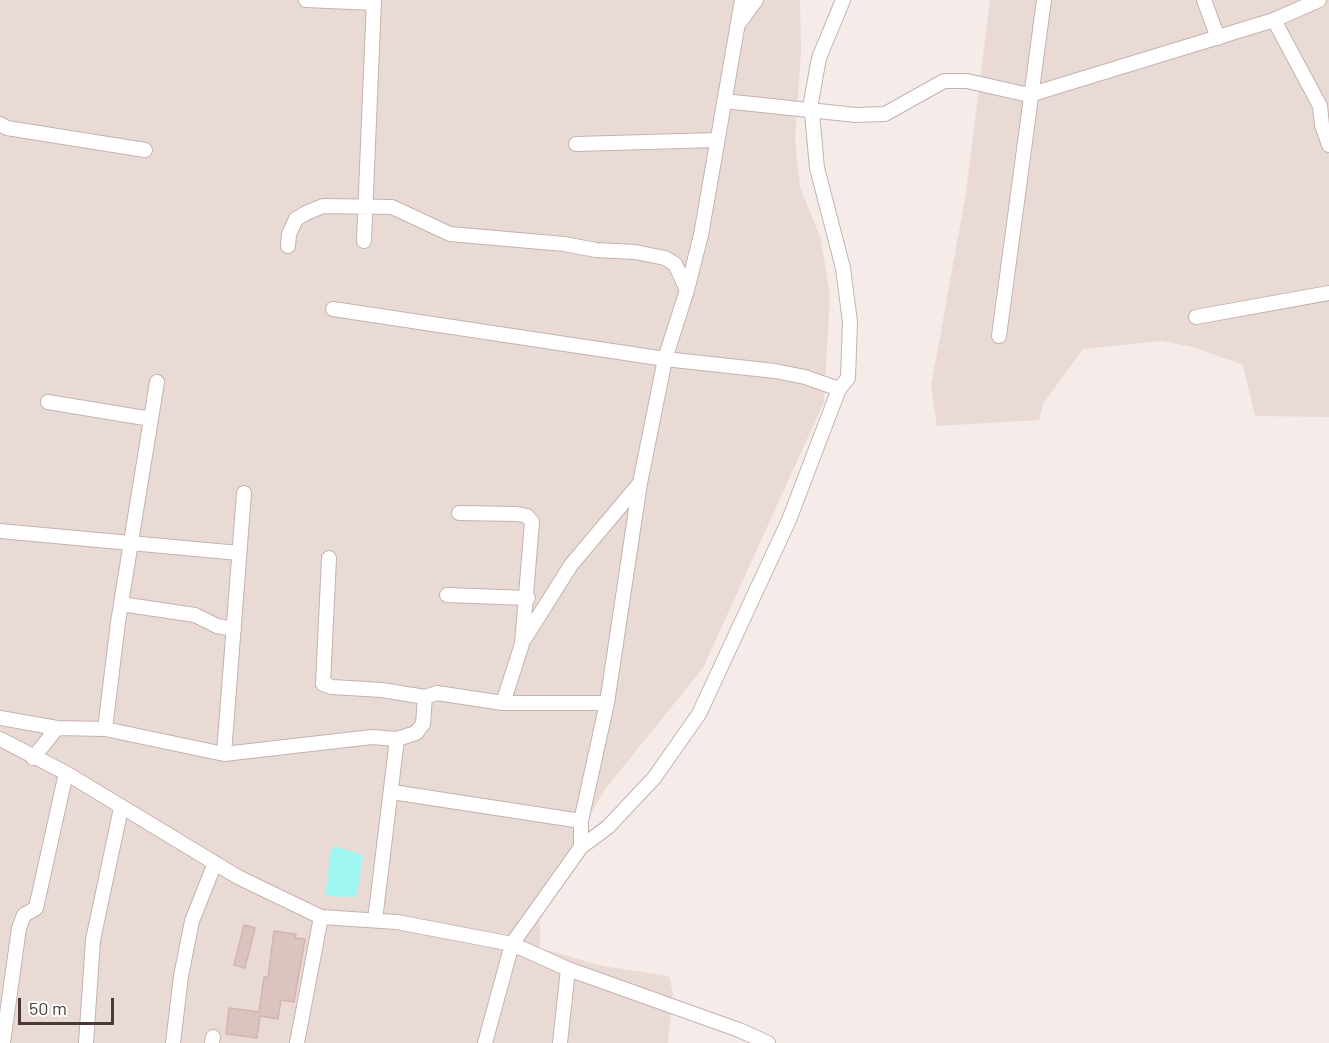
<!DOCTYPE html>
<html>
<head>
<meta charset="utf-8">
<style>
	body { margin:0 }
	#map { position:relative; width:1329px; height:1043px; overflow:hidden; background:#f5ebe8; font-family:Barlow,sans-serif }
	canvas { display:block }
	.scale { position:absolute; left:18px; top:998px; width:96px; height:27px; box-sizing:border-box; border:3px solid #4a3936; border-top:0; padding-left:8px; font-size:18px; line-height:21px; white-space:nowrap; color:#4a3936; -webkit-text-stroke:4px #fff; paint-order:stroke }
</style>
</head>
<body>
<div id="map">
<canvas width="1329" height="1043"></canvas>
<div class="scale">50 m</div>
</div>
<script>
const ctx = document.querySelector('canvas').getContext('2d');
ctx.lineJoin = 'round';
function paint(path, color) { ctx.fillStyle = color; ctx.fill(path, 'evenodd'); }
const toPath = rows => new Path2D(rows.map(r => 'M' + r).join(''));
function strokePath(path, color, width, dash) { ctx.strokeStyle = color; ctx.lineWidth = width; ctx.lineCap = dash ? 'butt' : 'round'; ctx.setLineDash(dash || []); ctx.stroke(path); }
const residential = toPath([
	[0,0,800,0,801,50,795,139,800,187,821,239,830,295,824,402,703,668,606,788,553,878,540,919,540,948,602,966,669,976,673,993,668,1043,0,1043],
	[990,0,1329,0,1329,417,1255,416,1243,365,1193,347,1161,341,1083,349,1043,404,1039,420,937,426,931,387,966,192]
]);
const water = toPath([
	[335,846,363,855,357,894,354,897,325,896,331,849]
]);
const building = toPath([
	[244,925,255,928,245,968,234,965,244,925],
	[274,931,296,934,295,938,305,939,294,1002,281,1000,278,1019,260,1016,257,1038,226,1034,229,1008,259,1012,264,977,268,977,274,931]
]);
const minor = toPath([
	[306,0,374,3],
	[1204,0,1218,38],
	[1274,20,1320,106,1322,125,1329,145],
	[739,23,756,0],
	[724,101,856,115,885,114,944,81,967,81,1029,95,1274,20,1319,0],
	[0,124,7,128,145,150],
	[576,144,717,140],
	[364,241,374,0],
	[288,246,289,234,296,219,306,213,323,206,392,207,450,234,564,244,596,250,635,252,665,258,675,264,687,290],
	[333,309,665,359,775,371,805,377,839,389,848,378,850,322,843,268,817,168,811,102,819,58,843,0],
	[1196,317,1329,293],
	[999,336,1044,0],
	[48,402,151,419],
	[459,513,517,514,527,516,532,522,522,644,503,703],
	[0,531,239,553],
	[329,558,323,684,332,687,382,690,425,697],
	[447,595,528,598],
	[121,604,195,615,217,626,234,629],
	[525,638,571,565,640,483],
	[0,718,57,728],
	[105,729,118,622,157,382],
	[0,739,66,773,238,877,321,917,397,922,512,944,568,969,739,1030,768,1043],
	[224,754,244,493],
	[33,758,57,728,105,729,224,754,372,737,397,739,416,733,423,724,425,697,437,693,503,703,607,703],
	[392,792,581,821],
	[581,847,608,827,654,778,699,714,789,520,839,389],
	[375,920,397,739],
	[3,1043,19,928,24,915,36,908,66,773],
	[86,1043,93,940,121,808],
	[173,1043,181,976,192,921,215,863],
	[212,1043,213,1037],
	[297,1043,321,917],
	[485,1043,512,944,581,847,581,821,607,703,640,483,665,359,687,290,701,235,742,0],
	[560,1043,568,969]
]);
paint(residential, '#eadad6');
paint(water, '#a0f7f2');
paint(building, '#dbc3bf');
strokePath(building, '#d4b4af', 1.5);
strokePath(minor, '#c5b2ad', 16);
strokePath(minor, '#fff', 14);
</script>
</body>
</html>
